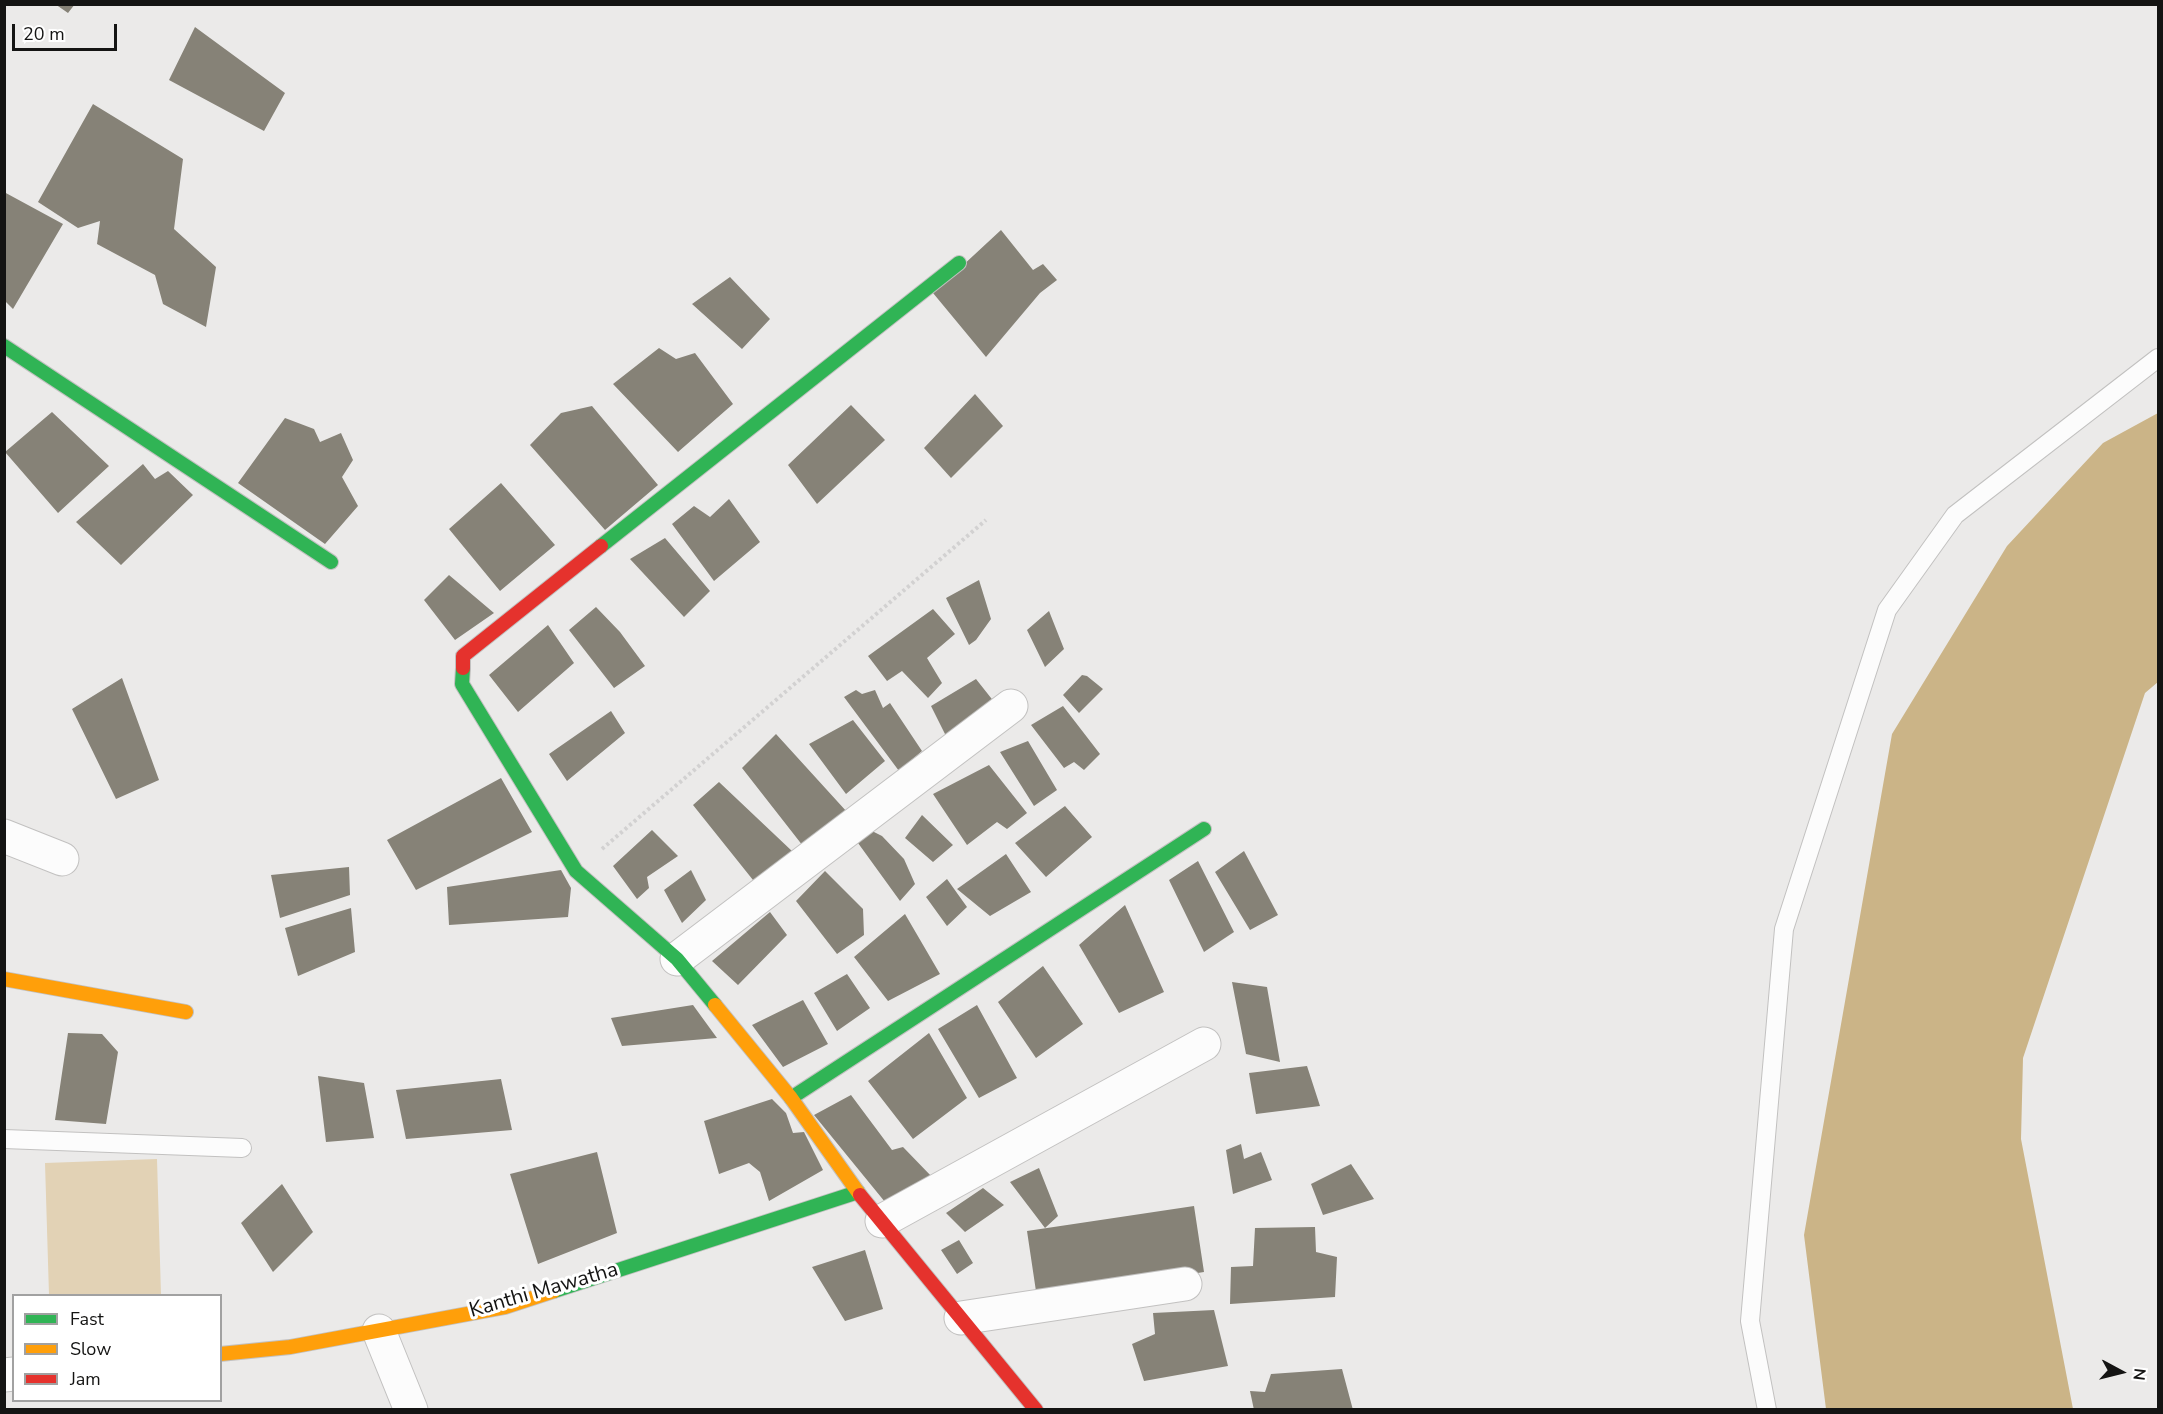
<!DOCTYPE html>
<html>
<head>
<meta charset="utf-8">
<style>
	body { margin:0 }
	#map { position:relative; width:2163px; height:1414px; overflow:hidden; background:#ebeae9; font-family:"Nunito Sans",sans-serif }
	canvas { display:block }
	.frame { position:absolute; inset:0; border:6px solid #141413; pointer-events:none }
	.legend { position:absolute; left:12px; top:1294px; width:210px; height:108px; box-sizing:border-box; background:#fff; border:2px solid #a1a1a1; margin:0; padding:8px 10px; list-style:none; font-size:18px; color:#141413 }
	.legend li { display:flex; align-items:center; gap:12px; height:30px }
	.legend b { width:30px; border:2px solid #a1a1a1 }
	.north { position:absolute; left:2091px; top:1342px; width:60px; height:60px; -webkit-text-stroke:4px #fff; paint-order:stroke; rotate:97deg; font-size:16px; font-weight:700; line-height:24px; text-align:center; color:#141413 }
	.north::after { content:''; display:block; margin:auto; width:21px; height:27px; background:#141413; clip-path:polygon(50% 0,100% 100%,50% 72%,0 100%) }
	.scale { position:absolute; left:12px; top:24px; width:105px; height:27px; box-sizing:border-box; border:3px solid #141413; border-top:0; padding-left:8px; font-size:18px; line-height:21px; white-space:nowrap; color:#141413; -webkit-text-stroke:4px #fff; paint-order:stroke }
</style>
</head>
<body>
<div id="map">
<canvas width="2163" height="1414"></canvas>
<div class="frame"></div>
<ul class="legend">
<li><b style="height:8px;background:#30b455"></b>Fast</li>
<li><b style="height:8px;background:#ff9f0a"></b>Slow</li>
<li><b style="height:8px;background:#e5322d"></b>Jam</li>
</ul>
<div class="north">N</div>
<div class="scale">20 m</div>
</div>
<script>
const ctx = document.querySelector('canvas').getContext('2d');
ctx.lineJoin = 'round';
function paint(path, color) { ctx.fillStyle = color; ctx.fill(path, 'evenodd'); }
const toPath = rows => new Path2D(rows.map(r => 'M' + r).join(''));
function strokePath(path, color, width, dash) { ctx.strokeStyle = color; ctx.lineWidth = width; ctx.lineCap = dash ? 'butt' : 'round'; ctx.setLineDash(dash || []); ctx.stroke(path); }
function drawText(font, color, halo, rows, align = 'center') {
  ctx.font = font + ' "Nunito Sans",sans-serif'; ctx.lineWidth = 6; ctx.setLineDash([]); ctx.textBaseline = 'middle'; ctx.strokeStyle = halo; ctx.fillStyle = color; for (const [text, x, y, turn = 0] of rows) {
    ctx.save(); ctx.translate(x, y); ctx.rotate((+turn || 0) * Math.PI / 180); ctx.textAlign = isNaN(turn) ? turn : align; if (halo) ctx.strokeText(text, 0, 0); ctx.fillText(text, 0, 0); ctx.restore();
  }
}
const green = toPath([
	[157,1159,161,1295,49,1295,45,1163]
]);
const water = toPath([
	[2158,413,2158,682,2145,693,2023,1058,2021,1139,2073,1409,1826,1409,1804,1235,1892,734,2007,546,2103,443]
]);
const building = toPath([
	[55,4,75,4,68,13],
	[195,27,285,93,264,131,169,80],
	[93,104,183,159,174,229,216,267,206,327,163,304,155,275,97,244,100,221,78,228,38,202],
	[4,192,63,224,13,309,4,300],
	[1001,230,1033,270,1043,264,1057,280,1040,293,986,357,933,293],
	[730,277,770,319,742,349,692,304],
	[659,348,676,359,695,353,733,404,678,452,613,384],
	[975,394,1003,426,951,478,924,448],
	[851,405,885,440,817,504,788,465],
	[592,406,658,485,605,530,530,445,561,413],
	[52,412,109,466,58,513,5,452],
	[285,418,314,429,320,442,341,433,353,460,342,477,358,506,325,544,238,483],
	[143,464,155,479,168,471,193,495,121,565,76,522],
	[501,483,555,545,500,591,449,529],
	[729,499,760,542,714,581,672,524,694,506,710,517],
	[665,538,710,591,684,617,630,559],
	[449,575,494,613,455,640,424,600],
	[979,580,991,619,976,640,969,645,946,598],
	[596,607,620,632,645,666,614,688,569,630],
	[933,609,955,634,927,658,942,683,928,698,902,671,887,681,868,656],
	[1049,611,1064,649,1045,667,1027,630],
	[548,625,574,663,518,712,489,675],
	[1082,675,1087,676,1103,689,1079,713,1063,695],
	[122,678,159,780,116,799,72,709],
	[976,679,995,703,947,738,931,706],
	[856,690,862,694,875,690,883,708,890,703,922,751,899,771,844,697],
	[1063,706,1100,754,1084,770,1074,762,1064,768,1031,725],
	[611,711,625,733,567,781,549,754],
	[853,720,885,761,846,794,809,744],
	[776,734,847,812,803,846,742,768],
	[1028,741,1057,790,1034,806,1000,752],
	[989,765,1027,813,1007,829,997,822,967,845,933,794],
	[501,778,532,832,416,890,387,840],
	[719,782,793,852,757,885,693,805],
	[1065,806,1092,837,1046,877,1015,843],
	[922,815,953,845,933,862,905,838],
	[652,830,678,856,647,877,649,888,637,899,613,866],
	[872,831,882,836,904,859,915,884,900,901,858,843],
	[1244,851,1278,915,1250,930,1215,872],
	[1006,854,1031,892,990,916,957,889],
	[1198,861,1234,932,1204,952,1169,880],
	[349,867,350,895,280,918,271,875],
	[561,870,571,888,568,917,449,925,447,887],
	[691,870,706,900,682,923,664,890],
	[825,871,863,909,864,935,837,954,796,901],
	[947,879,967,907,947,926,926,897],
	[1125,905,1164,992,1119,1013,1079,945],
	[351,908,355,952,298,976,285,928],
	[770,912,787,935,738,985,712,961],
	[905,914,940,974,888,1001,854,957],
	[1043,966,1083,1024,1036,1058,998,1002],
	[847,974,870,1008,837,1031,814,993],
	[1232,982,1267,987,1280,1062,1246,1054],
	[803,1000,828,1044,783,1067,752,1025],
	[693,1005,717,1038,622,1046,611,1018],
	[977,1005,1017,1078,979,1098,938,1029],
	[68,1033,102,1034,118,1052,106,1124,55,1120],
	[929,1033,967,1098,913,1139,868,1081],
	[1307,1066,1320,1106,1256,1114,1249,1073],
	[318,1076,364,1083,374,1138,326,1142],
	[501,1079,512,1130,406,1139,396,1090],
	[851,1095,892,1150,903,1147,934,1179,885,1202,814,1115],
	[772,1099,786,1113,793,1133,804,1132,823,1170,769,1201,760,1172,749,1163,719,1174,704,1121],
	[1241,1144,1244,1159,1261,1152,1272,1180,1233,1194,1226,1150],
	[597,1152,617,1233,538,1264,510,1174],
	[1351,1164,1374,1199,1323,1215,1311,1184],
	[1039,1168,1058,1216,1045,1228,1010,1182],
	[282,1184,313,1232,273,1272,241,1223],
	[983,1188,1004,1205,965,1232,946,1213],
	[1194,1206,1204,1272,1037,1298,1027,1231],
	[1315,1227,1316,1252,1337,1257,1335,1297,1230,1304,1231,1267,1253,1266,1255,1228],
	[959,1240,973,1263,957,1274,941,1250],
	[865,1250,883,1309,845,1321,812,1267],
	[1214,1310,1228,1366,1144,1381,1132,1344,1155,1334,1153,1313],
	[1342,1369,1353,1410,1254,1410,1250,1391,1265,1392,1271,1374]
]);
const path = toPath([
	[602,849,986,520]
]);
const lane = toPath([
	[4,1139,242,1148],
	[1767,1410,1750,1321,1784,929,1887,610,1955,515,2158,358]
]);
const street = toPath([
	[4,836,62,859],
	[677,959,1011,706],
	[882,1221,1204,1044],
	[961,1318,1185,1284],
	[379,1331,411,1410],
	[4,1375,14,1374]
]);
const fast = toPath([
	[4,346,331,562],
	[601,546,959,263],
	[463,668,462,684,576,871,677,959,715,1005],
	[791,1098,1204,829],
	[554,1291,858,1192]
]);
const slow = toPath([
	[4,979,186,1012],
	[715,1005,791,1098,860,1195],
	[220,1354,290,1347,505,1307,554,1291]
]);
const jam = toPath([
	[463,668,463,656,601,546],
	[860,1195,1036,1410]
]);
const streetNames = [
	["Kanthi Mawatha",544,1291,-16]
];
paint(green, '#e2d2b5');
paint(water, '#cbb487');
paint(building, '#868277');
strokePath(lane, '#c2c1c0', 20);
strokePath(street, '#c2c1c0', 35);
strokePath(fast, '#c2c1c0', 16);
strokePath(slow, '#c2c1c0', 16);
strokePath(jam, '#c2c1c0', 16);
strokePath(path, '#d2d1d1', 4, [3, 3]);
strokePath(lane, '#fcfcfc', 18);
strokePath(street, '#fcfcfc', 33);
strokePath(fast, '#30b455', 14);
strokePath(slow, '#ff9f0a', 14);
strokePath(jam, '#e5322d', 14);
drawText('21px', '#141413', '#fff', streetNames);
</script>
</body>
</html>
